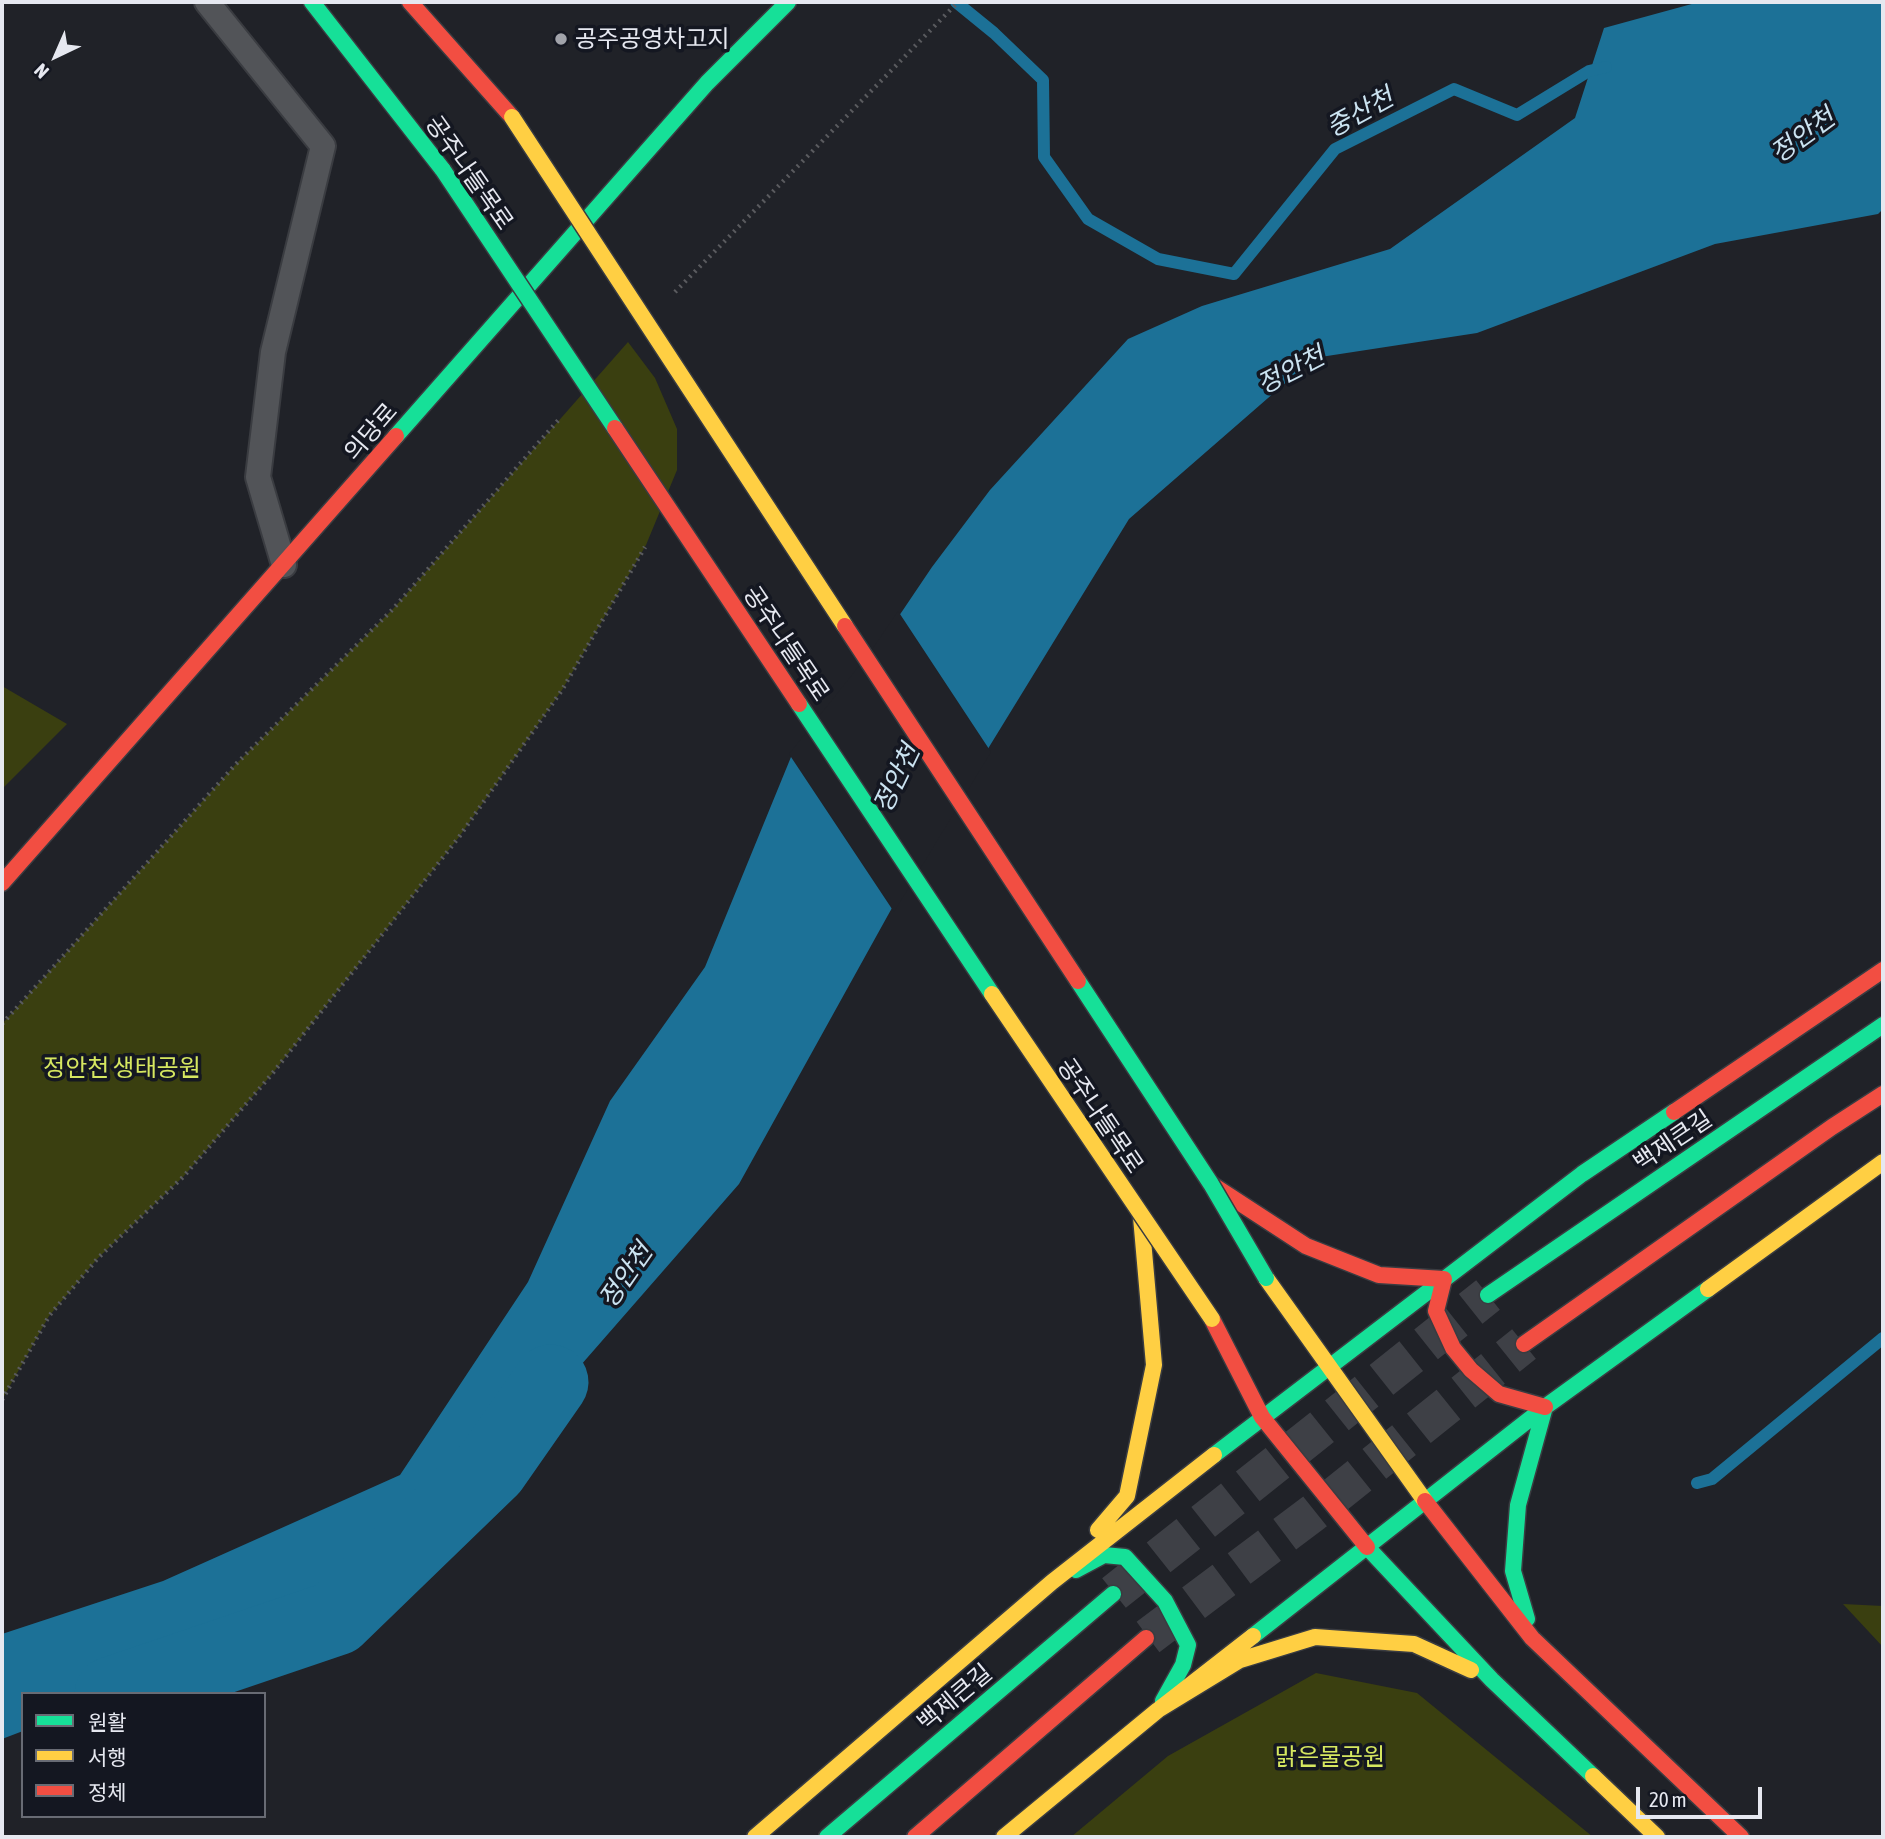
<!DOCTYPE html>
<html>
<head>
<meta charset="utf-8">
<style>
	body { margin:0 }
	#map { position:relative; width:1885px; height:1839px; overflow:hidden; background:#202228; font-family:"Asap Condensed","Noto Sans KR",sans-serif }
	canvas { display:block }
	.frame { position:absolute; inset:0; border:4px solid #e6e8f0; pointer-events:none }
	.legend { position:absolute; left:21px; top:1692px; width:245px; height:126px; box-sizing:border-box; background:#141721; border:2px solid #686b74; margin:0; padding:9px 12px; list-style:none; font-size:21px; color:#e6e8f0 }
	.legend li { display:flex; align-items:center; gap:14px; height:35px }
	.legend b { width:35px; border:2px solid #686b74 }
	.north { position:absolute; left:21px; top:21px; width:70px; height:70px; -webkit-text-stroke:5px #141721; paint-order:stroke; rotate:224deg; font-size:19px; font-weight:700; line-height:28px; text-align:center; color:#e6e8f0 }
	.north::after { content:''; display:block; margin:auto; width:24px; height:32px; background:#e6e8f0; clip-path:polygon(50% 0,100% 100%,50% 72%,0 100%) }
	.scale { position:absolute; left:1636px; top:1787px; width:126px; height:32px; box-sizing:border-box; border:4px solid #e6e8f0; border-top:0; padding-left:9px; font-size:21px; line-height:24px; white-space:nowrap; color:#e6e8f0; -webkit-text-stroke:5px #141721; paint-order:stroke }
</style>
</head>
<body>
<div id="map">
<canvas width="1885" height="1839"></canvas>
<div class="frame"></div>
<ul class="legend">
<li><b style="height:9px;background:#16e098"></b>원활</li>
<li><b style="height:9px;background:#ffcf43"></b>서행</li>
<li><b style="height:9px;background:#f24e42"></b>정체</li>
</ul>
<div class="north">N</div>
<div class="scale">20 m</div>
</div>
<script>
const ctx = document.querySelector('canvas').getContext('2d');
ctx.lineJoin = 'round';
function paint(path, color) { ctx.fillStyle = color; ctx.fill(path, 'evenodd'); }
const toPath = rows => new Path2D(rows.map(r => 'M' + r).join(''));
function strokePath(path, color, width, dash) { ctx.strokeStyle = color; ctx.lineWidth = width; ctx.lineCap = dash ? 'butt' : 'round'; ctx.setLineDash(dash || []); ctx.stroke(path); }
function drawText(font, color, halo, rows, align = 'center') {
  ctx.font = font + ' "Asap Condensed","Noto Sans KR",sans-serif'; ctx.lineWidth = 7; ctx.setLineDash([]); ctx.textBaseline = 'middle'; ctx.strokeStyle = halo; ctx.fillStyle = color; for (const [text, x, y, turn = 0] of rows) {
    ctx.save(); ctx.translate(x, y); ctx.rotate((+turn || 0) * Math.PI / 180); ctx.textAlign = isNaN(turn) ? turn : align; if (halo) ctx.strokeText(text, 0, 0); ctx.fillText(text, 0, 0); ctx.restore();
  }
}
const green = toPath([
	[628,342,655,378,677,429,677,470,646,545,562,690,459,837,272,1074,183,1177,98,1258,49,1316,2,1400,2,1024,236,764,393,609],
	[2,686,67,724,2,789],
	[1843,1604,1883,1606,1883,1647],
	[1316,1673,1417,1693,1593,1837,1071,1837,1168,1756]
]);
const water = toPath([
	[1699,2,1883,2,1883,209,1878,214,1715,244,1477,333,1314,358,1129,519,908,879,739,1184,491,1468,336,1618,126,1694,23,1694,23,1731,2,1739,2,1634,163,1581,400,1475,528,1282,610,1101,705,967,791,757,874,653,932,567,990,490,1128,339,1202,306,1390,249,1575,118,1604,28]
]);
const pier = toPath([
	[898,611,991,752,894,912,789,754,871,651]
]);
const stream = toPath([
	[956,2,994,33,1043,80,1044,157,1088,219,1158,259,1234,274,1335,149,1454,89,1517,115,1589,71,1606,67],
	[1697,1483,1712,1479,1883,1338]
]);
const river = toPath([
	[112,1694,336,1618,491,1468,551,1382]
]);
const secondaryTunnel = toPath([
	[1114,1593,1488,1295],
	[1148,1637,1313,1513,1524,1344]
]);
const path = toPath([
	[675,292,958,2],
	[2,1024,236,764,393,609,561,417],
	[2,1400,49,1316,98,1258,183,1177,272,1074,459,837,562,690,645,547]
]);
const lane = toPath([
	[207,2,323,146,273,352,258,477,284,565]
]);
const fast = toPath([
	[312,2,443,170],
	[396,436,707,83,788,2],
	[1488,1295,1883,1025],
	[1214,1455,1582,1174,1674,1112],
	[1367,1547,1492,1680,1593,1776],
	[1076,1570,1104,1555,1125,1557,1165,1601,1188,1645,1183,1665,1163,1701],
	[1527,1619,1513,1571,1518,1505,1545,1407],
	[1253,1636,1545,1407,1708,1289],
	[827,1837,1113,1594]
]);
const slow = toPath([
	[1266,1278,1425,1501],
	[1708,1289,1883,1162],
	[1098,1530,1127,1496,1154,1365,1141,1217],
	[1158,1710,1240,1660,1315,1637,1414,1644,1471,1670],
	[1593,1776,1657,1837],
	[755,1837,1052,1582,1214,1455],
	[1004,1837,1158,1710,1253,1636]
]);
const jam = toPath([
	[410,2,512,117],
	[2,883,396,436],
	[1674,1112,1883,970],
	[1211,1184,1306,1246,1379,1275,1444,1279,1436,1311,1453,1348,1471,1370,1499,1394,1545,1407],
	[1212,1319,1262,1417,1367,1547],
	[1524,1344,1832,1127,1883,1094],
	[1425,1501,1532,1638,1741,1837],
	[915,1837,1146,1638]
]);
const fastBridge = toPath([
	[443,170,615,428],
	[799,704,992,994],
	[1078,981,1211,1184,1266,1278]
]);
const slowBridge = toPath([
	[512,117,845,626],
	[992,994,1212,1319]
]);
const jamBridge = toPath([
	[615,428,799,704],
	[845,626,1078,981]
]);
const markers = [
	[561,39,7,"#a1a3aa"]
];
const poiNames = [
	["공주공영차고지",575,39]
];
const streetNames = [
	["공주나들목로",469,173,55],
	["의당로",371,432,-49],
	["공주나들목로",786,644,56],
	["공주나들목로",1100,1116,56],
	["백제큰길",1673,1141,-34],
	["백제큰길",955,1698,-40]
];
const parkNames = [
	["정안천 생태공원",122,1068],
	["맑은물공원",1330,1757]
];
const waterNames = [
	["중산천",1360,113,-29],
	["정안천",1803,136,-36],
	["정안천",1291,371,-27],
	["정안천",897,779,-64],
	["정안천",626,1276,-55]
];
paint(green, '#3a3f10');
paint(water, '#1c7197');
paint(pier, '#202228');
strokePath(stream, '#1c7197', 12);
strokePath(river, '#1c7197', 75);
strokePath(secondaryTunnel, '#3e4046', 38, [38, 19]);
strokePath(lane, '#3a3c41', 28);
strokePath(fast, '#3a3c41', 19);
strokePath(slow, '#3a3c41', 19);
strokePath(jam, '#3a3c41', 19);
strokePath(path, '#5a5b5f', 4.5, [2, 5]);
strokePath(lane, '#525458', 24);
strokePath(fast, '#16e098', 16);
strokePath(slow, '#ffcf43', 16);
strokePath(jam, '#f24e42', 16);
strokePath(fastBridge, '#3a3c41', 19, []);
strokePath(slowBridge, '#3a3c41', 19, []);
strokePath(jamBridge, '#3a3c41', 19, []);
strokePath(fastBridge, '#16e098', 16);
strokePath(slowBridge, '#ffcf43', 16);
strokePath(jamBridge, '#f24e42', 16);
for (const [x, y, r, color] of markers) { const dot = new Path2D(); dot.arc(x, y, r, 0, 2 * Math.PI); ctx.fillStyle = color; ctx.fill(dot); strokePath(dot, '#141721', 2.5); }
drawText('24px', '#e6e8f0', '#141721', poiNames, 'left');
drawText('24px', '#e6e8f0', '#141721', streetNames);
drawText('24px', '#d6e760', '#141721', parkNames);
drawText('italic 26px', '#cbe3f1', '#141721', waterNames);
</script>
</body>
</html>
